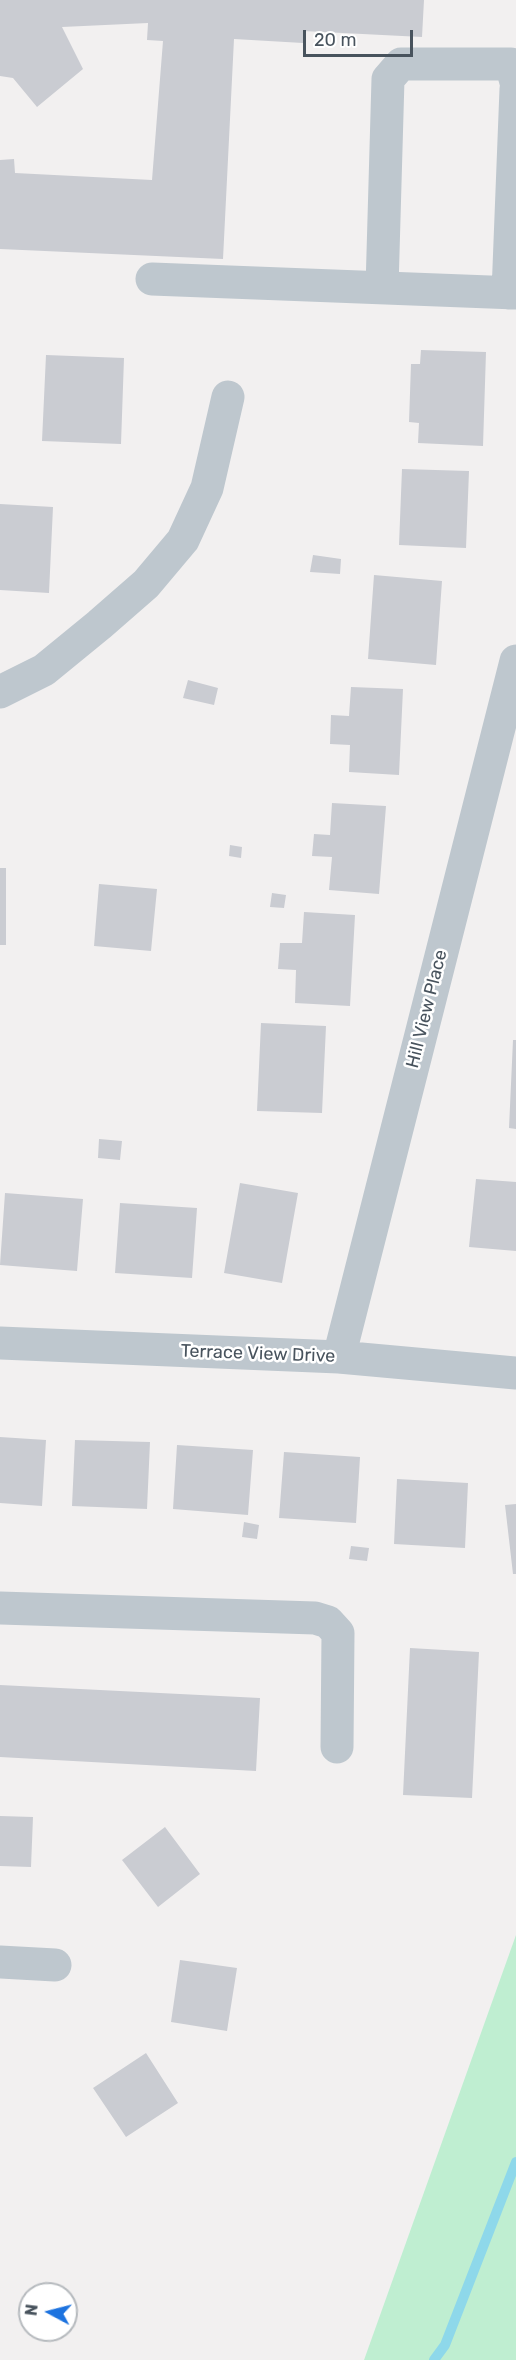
<!DOCTYPE html>
<html>
<head>
<meta charset="utf-8">
<style>
	body { margin:0 }
	#map { position:relative; width:516px; height:2360px; overflow:hidden; background:#f2f0f0; font-family:Rubik,sans-serif }
	canvas { display:block }
	.north { position:absolute; left:18px; top:2282px; width:60px; height:60px; box-sizing:border-box; background:#fff; border:2px solid #b6babe; border-radius:50%; rotate:277deg; font-size:16px; font-weight:700; line-height:24px; text-align:center; color:#48535d }
	.north::after { content:''; display:block; margin:auto; width:21px; height:27px; background:#1d73df; clip-path:polygon(50% 0,100% 100%,50% 72%,0 100%) }
	.scale { position:absolute; left:303px; top:30px; width:110px; height:27px; box-sizing:border-box; border:3px solid #48535d; border-top:0; padding-left:8px; font-size:18px; line-height:21px; white-space:nowrap; color:#48535d; -webkit-text-stroke:4px #fff; paint-order:stroke }
</style>
</head>
<body>
<div id="map">
<canvas width="516" height="2360"></canvas>
<div class="north">N</div>
<div class="scale">20 m</div>
</div>
<script>
const ctx = document.querySelector('canvas').getContext('2d');
ctx.lineJoin = 'round';
function paint(path, color) { ctx.fillStyle = color; ctx.fill(path, 'evenodd'); }
const toPath = rows => new Path2D(rows.map(r => 'M' + r).join(''));
function strokePath(path, color, width, dash) { ctx.strokeStyle = color; ctx.lineWidth = width; ctx.lineCap = dash ? 'butt' : 'round'; ctx.setLineDash(dash || []); ctx.stroke(path); }
function drawText(font, color, halo, rows, align = 'center') {
  ctx.font = font + ' Rubik,sans-serif'; ctx.lineWidth = 5; ctx.setLineDash([]); ctx.textBaseline = 'middle'; ctx.strokeStyle = halo; ctx.fillStyle = color; for (const [text, x, y, turn = 0] of rows) {
    ctx.save(); ctx.translate(x, y); ctx.rotate((+turn || 0) * Math.PI / 180); ctx.textAlign = isNaN(turn) ? turn : align; if (halo) ctx.strokeText(text, 0, 0); ctx.fillText(text, 0, 0); ctx.restore();
  }
}
const green = toPath([
	[516,1935,516,2360,364,2360]
]);
const stream = toPath([
	[434,2360,445,2345,516,2162]
]);
const building = toPath([
	[0,0,424,0,422,37,303,31,303,43,234,39,223,259,0,249,0,160,14,159,15,173,152,180,163,41,147,40,148,23,62,27,83,69,37,107,13,78,0,76],
	[421,350,486,352,483,446,418,443,419,423,409,422,411,364,420,364],
	[46,355,124,358,121,444,42,441],
	[402,469,469,471,466,548,399,545],
	[0,504,53,507,49,593,0,590],
	[313,555,341,559,340,574,310,572],
	[374,575,442,581,436,665,368,659],
	[188,680,218,688,214,705,183,698],
	[351,687,403,689,399,775,349,772,350,745,330,744,331,715,349,716],
	[332,803,386,806,379,894,329,890,332,857,312,856,314,834,330,835],
	[230,845,242,847,241,858,229,856],
	[0,868,6,868,6,945,0,945],
	[99,884,157,889,151,951,94,946],
	[272,893,286,895,284,908,270,907],
	[304,912,355,915,350,1006,295,1003,296,970,278,969,280,943,302,943],
	[261,1023,326,1026,322,1113,257,1111],
	[513,1040,516,1040,516,1129,509,1128],
	[99,1139,122,1141,120,1160,98,1158],
	[476,1179,516,1182,516,1251,469,1247],
	[240,1183,298,1193,282,1283,224,1273],
	[5,1193,83,1199,77,1271,0,1265],
	[120,1203,197,1208,192,1278,115,1273],
	[0,1437,46,1440,42,1506,0,1503],
	[75,1440,150,1442,147,1509,72,1506],
	[177,1445,253,1450,248,1515,173,1509],
	[284,1452,360,1457,356,1523,279,1518],
	[397,1479,468,1483,465,1548,394,1544],
	[516,1504,516,1574,513,1574,505,1505],
	[244,1522,259,1525,257,1539,242,1537],
	[351,1546,369,1548,367,1561,349,1559],
	[410,1648,479,1652,472,1798,403,1795],
	[0,1685,260,1698,256,1771,0,1757],
	[0,1816,33,1817,31,1867,0,1866],
	[165,1827,200,1874,158,1907,122,1860],
	[180,1960,237,1968,227,2031,171,2022],
	[146,2053,178,2103,126,2137,93,2088]
]);
const minor = toPath([
	[152,279,516,293],
	[382,288,388,79,401,64,511,64,516,82],
	[508,293,516,89],
	[0,692,44,670,99,625,146,584,183,540,207,488,228,397],
	[0,1343,339,1357,516,1373],
	[339,1357,516,661],
	[0,1608,315,1618,328,1622,338,1633,337,1747],
	[0,1962,55,1965]
]);
const streetNames = [
	["Hill View Place",427,1009,-76],
	["Terrace View Drive",258,1354,2]
];
paint(green, '#bfeed1');
strokePath(stream, '#8ed8ea', 10);
paint(building, '#caccd2');
strokePath(minor, '#bec7ce', 33);
drawText('18px', '#48535d', '#fff', streetNames);
</script>
</body>
</html>
